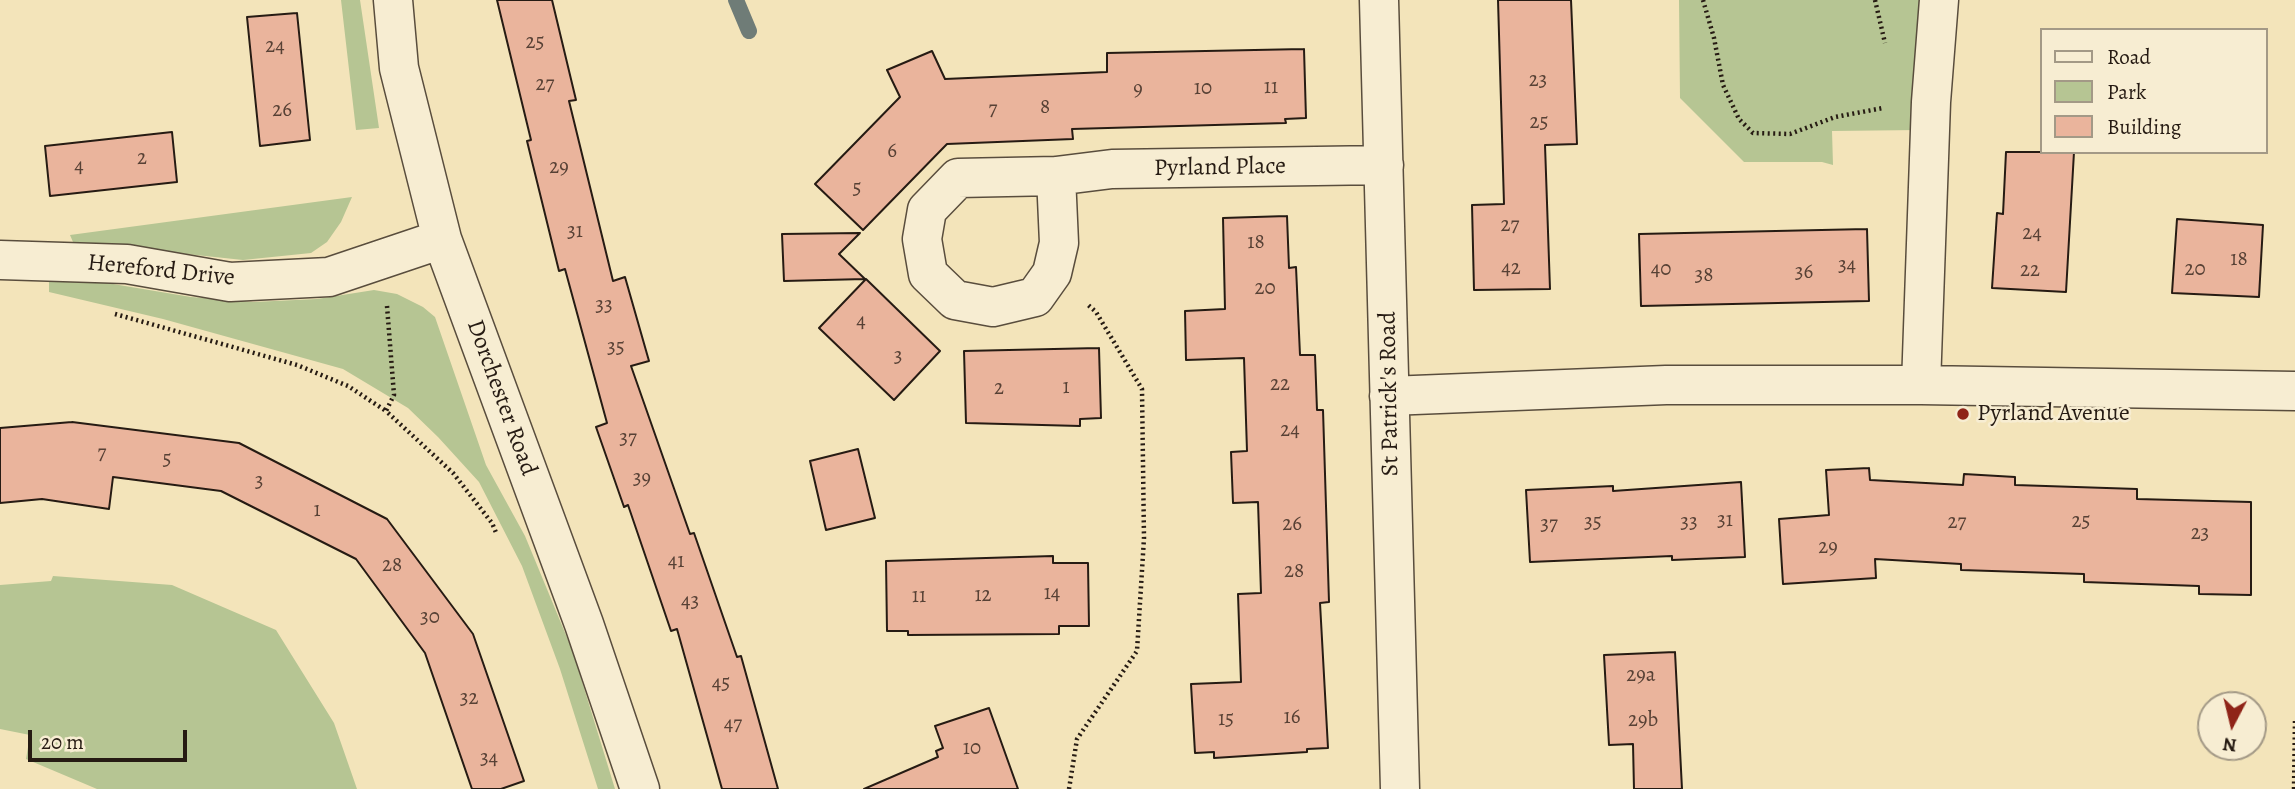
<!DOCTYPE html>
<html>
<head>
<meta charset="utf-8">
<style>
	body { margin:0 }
	#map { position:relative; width:2295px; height:789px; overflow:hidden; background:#f3e4ba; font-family:Alegreya,serif }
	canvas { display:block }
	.legend { position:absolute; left:2040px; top:28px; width:228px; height:126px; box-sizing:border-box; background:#f7edd2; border:2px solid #a39986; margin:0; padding:9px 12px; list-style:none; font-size:21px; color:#261b13 }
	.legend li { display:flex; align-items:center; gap:14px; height:35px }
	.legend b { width:35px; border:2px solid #a39986 }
	.north { position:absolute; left:2197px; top:691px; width:70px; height:70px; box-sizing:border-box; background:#f7edd2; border:2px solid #a39986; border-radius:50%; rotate:187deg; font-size:19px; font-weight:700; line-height:28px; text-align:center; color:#261b13 }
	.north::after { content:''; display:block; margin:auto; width:24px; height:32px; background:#8f2418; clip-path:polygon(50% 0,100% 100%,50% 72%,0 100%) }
	.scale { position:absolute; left:28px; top:730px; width:159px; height:32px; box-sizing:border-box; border:4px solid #261b13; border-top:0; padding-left:9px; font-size:21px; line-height:24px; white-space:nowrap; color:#261b13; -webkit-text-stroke:5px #f7edd2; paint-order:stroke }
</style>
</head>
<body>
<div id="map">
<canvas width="2295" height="789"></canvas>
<ul class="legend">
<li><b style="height:9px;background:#f7edd2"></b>Road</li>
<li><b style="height:19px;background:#b6c593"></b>Park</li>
<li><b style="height:19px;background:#eab49c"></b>Building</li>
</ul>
<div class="north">N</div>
<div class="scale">20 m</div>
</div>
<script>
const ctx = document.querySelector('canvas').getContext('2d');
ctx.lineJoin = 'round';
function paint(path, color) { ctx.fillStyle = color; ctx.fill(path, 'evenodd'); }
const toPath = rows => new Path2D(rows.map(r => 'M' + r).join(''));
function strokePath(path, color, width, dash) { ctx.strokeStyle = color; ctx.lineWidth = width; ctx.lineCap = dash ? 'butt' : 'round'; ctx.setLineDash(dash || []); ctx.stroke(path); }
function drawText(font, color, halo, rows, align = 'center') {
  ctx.font = font + ' Alegreya,serif'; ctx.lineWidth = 5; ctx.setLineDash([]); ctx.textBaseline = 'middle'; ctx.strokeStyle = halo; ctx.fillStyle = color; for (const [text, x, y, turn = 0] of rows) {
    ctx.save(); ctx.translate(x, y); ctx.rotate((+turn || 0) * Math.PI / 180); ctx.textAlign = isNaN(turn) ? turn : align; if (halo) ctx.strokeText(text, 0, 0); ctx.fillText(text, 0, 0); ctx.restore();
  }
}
const green = toPath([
	[341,0,360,0,379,128,356,130],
	[1679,0,1931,0,1919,130,1832,131,1833,165,1822,162,1744,162,1680,98],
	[352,197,341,222,327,242,311,253,243,260,73,242,70,235],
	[49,281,107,283,191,297,253,302,317,299,374,290,397,294,423,307,435,317,486,465,525,536,573,652,615,789,598,789,560,669,522,566,479,482,438,437,408,408,343,369,163,319,49,292],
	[53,576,172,585,276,630,334,723,357,789,97,789,26,759,30,735,0,729,0,585,51,581]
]);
const stream = toPath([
	[736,0,749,31]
]);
const building = toPath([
	[497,0,552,0,576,100,569,101,613,281,625,277,649,361,631,366,690,534,694,533,737,657,741,656,778,789,722,789,677,629,671,631,628,505,624,507,596,427,607,423,565,269,559,271,527,141,531,140,497,0],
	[1498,0,1571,0,1577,144,1545,145,1550,289,1474,290,1472,205,1504,204,1498,0],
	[297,13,310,140,260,146,247,17,297,13],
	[1304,49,1306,118,1285,119,1286,123,1072,129,1073,139,947,144,863,230,815,184,900,97,887,70,932,51,945,79,1107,72,1107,53,1304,49],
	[172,132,177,182,50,196,45,146,172,132],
	[2006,152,2074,152,2066,292,1992,288,1997,213,2003,214,2006,152],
	[1287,216,1289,268,1296,267,1300,355,1315,355,1317,410,1323,410,1329,602,1320,603,1328,748,1307,749,1307,752,1214,758,1214,752,1195,753,1191,684,1241,682,1238,594,1261,593,1258,502,1233,503,1231,452,1247,451,1244,358,1186,360,1185,311,1225,309,1223,218,1287,216],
	[2177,219,2263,225,2259,297,2172,293,2177,219],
	[1867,229,1869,301,1641,306,1639,234,1867,229],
	[860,233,839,254,865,279,784,281,782,234,860,233],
	[866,279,940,351,894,400,819,328,866,279],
	[1099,348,1101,418,1080,419,1080,426,966,423,964,351,1099,348],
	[72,422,239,443,387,519,473,634,524,781,501,789,472,789,425,653,356,559,221,491,113,477,109,509,42,499,0,503,0,428,72,422],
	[858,449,875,518,826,530,810,461,858,449],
	[1869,468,1870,480,1963,485,1964,474,2015,477,2015,485,2137,489,2137,499,2251,502,2251,595,2199,594,2199,586,2084,582,2084,574,1961,570,1961,564,1875,559,1876,578,1783,584,1779,519,1829,515,1826,470,1869,468],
	[1741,482,1745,557,1672,560,1672,556,1530,562,1526,490,1613,486,1613,491,1741,482],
	[1053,556,1053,563,1088,563,1089,626,1059,626,1059,634,908,635,908,631,887,631,886,561,1053,556],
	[1675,652,1682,789,1634,789,1633,744,1609,745,1604,655,1675,652],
	[989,708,1018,789,864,789,938,757,936,751,943,748,935,726,989,708]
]);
const path = toPath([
	[1703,0,1714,38,1723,85,1739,119,1753,133,1790,134,1835,117,1883,108],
	[1875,0,1885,43],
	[387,306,394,395,386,411,453,473,492,523,497,535],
	[115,314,297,365,348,386,386,411],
	[1069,789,1077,739,1137,651,1144,538,1142,389,1096,312,1087,304],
	[2294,789,2295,720]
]);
const minor = toPath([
	[393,0,399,68,442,239,584,624,640,789],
	[1379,0,1400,789],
	[1056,176,1059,243,1052,273,1035,297,993,307,955,300,928,274,922,239,927,210,958,178,1056,176,1112,169,1384,165],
	[0,260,127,264,230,282,329,277,442,239],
	[1921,385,1931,102,1939,0],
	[1389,396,1666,385,1921,385,2295,391]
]);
const markers = [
	[1963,414,7,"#8f2418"]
];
const numberNames = [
	["25",535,43],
	["24",275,47],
	["23",1538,81],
	["27",545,85],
	["11",1271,88],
	["10",1203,89],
	["9",1138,90],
	["8",1045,108],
	["7",993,110],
	["26",282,111],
	["25",1539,123],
	["6",892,152],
	["2",142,159],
	["4",79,167],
	["29",559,168],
	["5",857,189],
	["27",1510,226],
	["31",575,232],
	["24",2032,234],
	["18",1256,243],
	["18",2239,260],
	["34",1847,266],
	["42",1511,269],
	["40",1661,270],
	["20",2195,270],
	["22",2030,271],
	["36",1804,273],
	["38",1704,276],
	["20",1265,289],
	["33",604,306],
	["4",861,322],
	["35",616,348],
	["3",898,357],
	["22",1280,385],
	["1",1066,388],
	["2",999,389],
	["24",1290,431],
	["37",628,439],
	["7",102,454],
	["5",167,460],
	["39",642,479],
	["3",259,482],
	["1",317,511],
	["31",1725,521],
	["25",2081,522],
	["35",1593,523],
	["33",1689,523],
	["27",1957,523],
	["26",1292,525],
	["37",1549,525],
	["23",2200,534],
	["29",1828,548],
	["41",676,562],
	["28",392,566],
	["28",1294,572],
	["14",1052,594],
	["12",983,596],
	["11",919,597],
	["43",690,602],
	["30",430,618],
	["29a",1641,676],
	["45",721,684],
	["32",469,699],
	["16",1292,718],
	["15",1226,720],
	["29b",1643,721],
	["47",733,725],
	["10",972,749],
	["34",489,759]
];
const streetNames = [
	["Pyrland Place",1220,168,-1],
	["Hereford Drive",161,271,6],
	["St Patrick's Road",1390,394,-91],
	["Dorchester Road",501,398,70]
];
const poiNames = [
	["Pyrland Avenue",1977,414]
];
paint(green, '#b6c593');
strokePath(stream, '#6f7c77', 16);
paint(building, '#eab49c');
strokePath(building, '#261b13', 2);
strokePath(minor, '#594d3d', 41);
strokePath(path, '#261b13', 4.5, [2, 3.5]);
strokePath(minor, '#f7edd2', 38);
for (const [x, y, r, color] of markers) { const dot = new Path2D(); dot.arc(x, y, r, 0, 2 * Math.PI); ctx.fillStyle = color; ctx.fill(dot); strokePath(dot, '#f7edd2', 2.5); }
drawText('21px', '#574135', null, numberNames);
drawText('24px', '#261b13', '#f7edd2', streetNames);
drawText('24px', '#261b13', '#f7edd2', poiNames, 'left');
</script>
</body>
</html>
